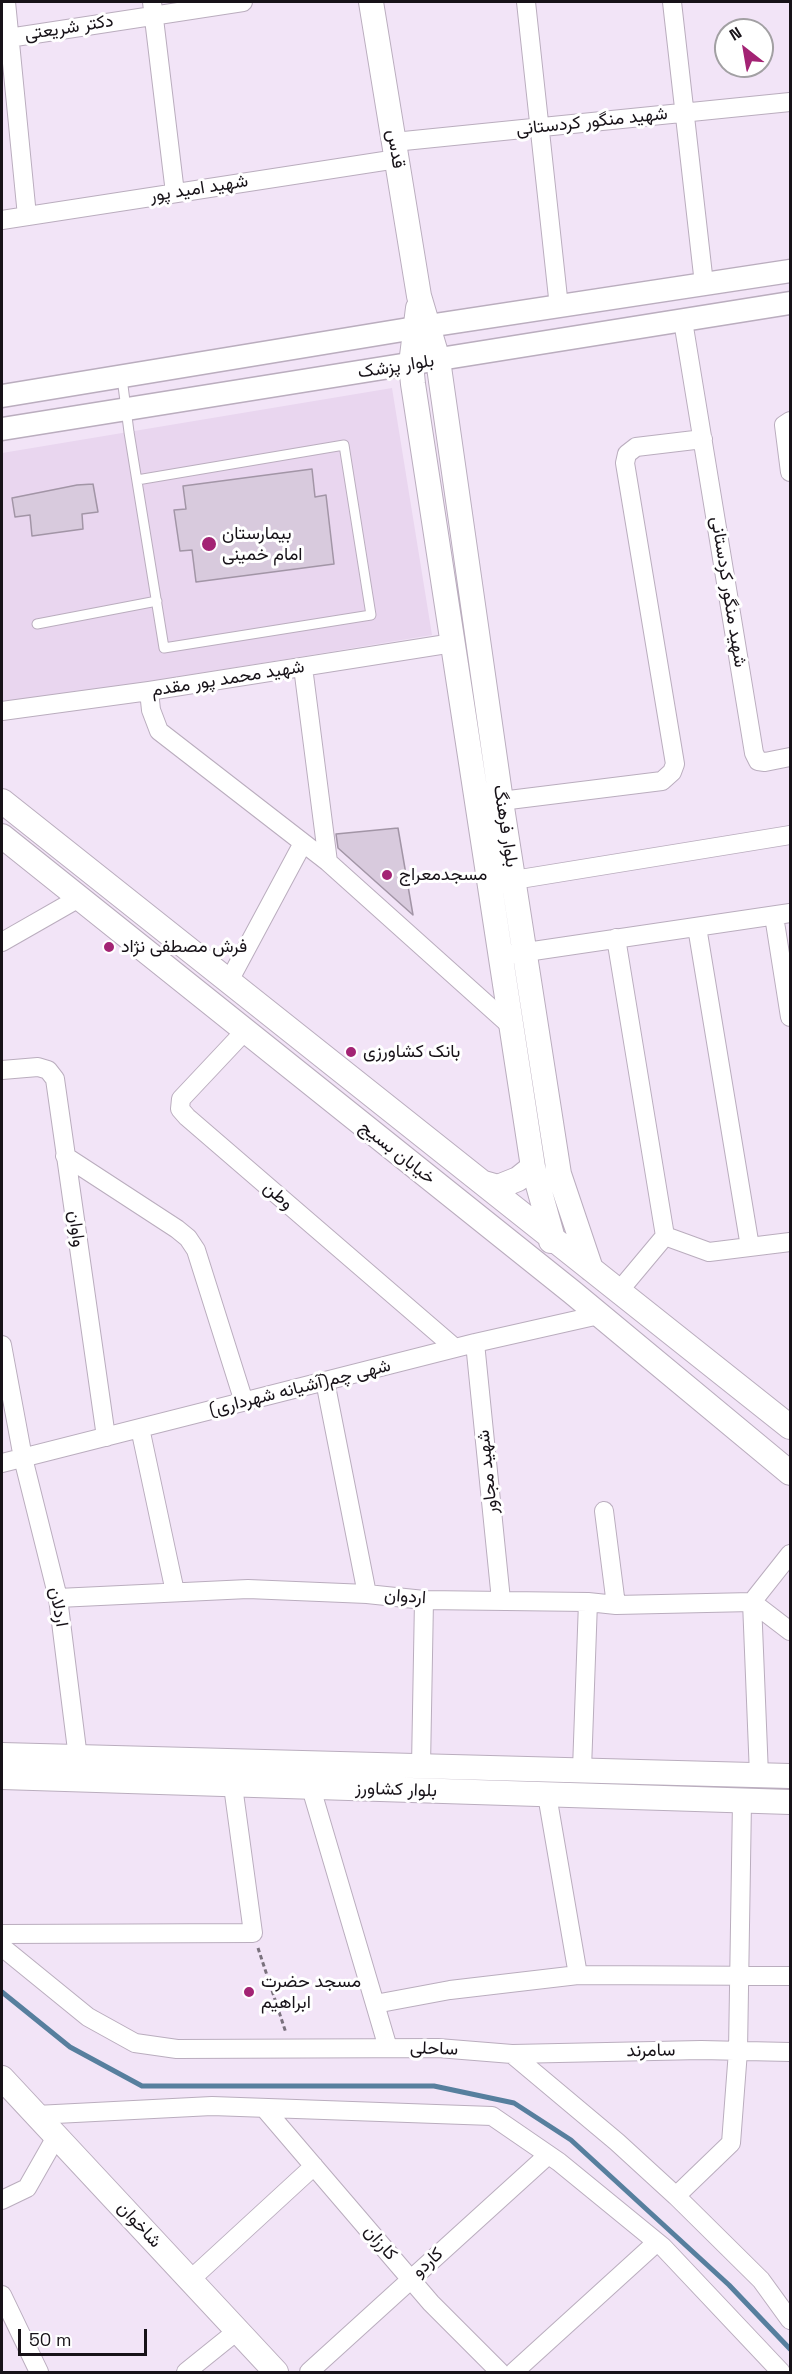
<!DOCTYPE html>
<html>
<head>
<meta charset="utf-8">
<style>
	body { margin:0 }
	#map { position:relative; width:792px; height:2374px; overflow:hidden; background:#f2e4f7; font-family:"Space Grotesk",sans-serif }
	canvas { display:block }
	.frame { position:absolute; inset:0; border:3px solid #171218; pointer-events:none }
	.north { position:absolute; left:714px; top:18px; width:60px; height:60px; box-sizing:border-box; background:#fff; border:2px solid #a2a0a3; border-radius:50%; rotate:329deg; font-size:16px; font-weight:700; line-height:24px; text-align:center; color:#171218 }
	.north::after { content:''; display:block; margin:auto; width:21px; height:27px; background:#a32374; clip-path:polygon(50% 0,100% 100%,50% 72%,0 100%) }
	.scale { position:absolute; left:18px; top:2329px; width:129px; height:27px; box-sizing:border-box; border:3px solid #171218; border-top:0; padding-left:8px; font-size:18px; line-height:21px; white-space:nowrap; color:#171218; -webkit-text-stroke:4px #fff; paint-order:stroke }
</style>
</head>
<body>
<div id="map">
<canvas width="792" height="2374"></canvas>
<div class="frame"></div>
<div class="north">N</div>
<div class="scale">50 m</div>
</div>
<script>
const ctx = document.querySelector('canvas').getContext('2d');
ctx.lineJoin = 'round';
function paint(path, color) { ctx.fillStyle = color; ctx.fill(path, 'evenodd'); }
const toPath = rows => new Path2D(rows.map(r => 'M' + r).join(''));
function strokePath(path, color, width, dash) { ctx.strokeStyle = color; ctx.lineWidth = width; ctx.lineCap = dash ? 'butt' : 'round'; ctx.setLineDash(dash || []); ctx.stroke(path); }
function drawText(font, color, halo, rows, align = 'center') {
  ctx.font = font + ' "Space Grotesk",Vazirmatn,sans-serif'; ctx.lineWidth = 6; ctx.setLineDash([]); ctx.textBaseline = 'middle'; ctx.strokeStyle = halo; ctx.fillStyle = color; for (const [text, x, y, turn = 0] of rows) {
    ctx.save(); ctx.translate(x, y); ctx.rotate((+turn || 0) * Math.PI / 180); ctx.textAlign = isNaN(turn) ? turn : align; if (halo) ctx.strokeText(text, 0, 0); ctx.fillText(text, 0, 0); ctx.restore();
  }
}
const built = toPath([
	[392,388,432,635,2,706,2,453]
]);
const stream = toPath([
	[2,1992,70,2047,142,2086,434,2086,514,2103,571,2140,729,2285,790,2349]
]);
const building = toPath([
	[312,469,315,497,326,495,334,564,196,582,192,550,180,551,174,510,186,509,183,486,312,469],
	[93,484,98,512,82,514,83,529,32,536,30,515,15,517,12,498,77,485,93,484],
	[398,828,413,915,338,848,336,834,398,828]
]);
const path = toPath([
	[258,1948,286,2033]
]);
const service = toPath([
	[122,378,129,432,164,648,371,615,344,445,137,480],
	[37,624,157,601]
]);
const minor = toPath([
	[6,2,27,216],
	[152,2,175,193],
	[526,2,559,307],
	[672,2,704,284],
	[2,39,243,2],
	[394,142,790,102],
	[2,220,397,159],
	[683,321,754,753,758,761,765,762,790,757],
	[790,421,784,425,790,472],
	[303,667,328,862],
	[149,691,151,710,159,731,328,862,512,1027],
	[2,711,149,691,453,643],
	[501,801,662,781,672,772,675,764,625,463,627,454,636,447,703,439],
	[514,880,790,835],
	[774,916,790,1017],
	[697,927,750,1247],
	[616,938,665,1236],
	[2,942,79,898],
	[513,954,790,913],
	[229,981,303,843],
	[244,1032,181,1099,180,1109,187,1117,455,1348],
	[2,1070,38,1067,48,1070,55,1079,106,1437],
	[65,1156,177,1229,188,1238,196,1250,244,1402],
	[619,1291,665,1236,709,1252,790,1242],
	[475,1343,501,1600],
	[2,1345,23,1458,58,1598,78,1758],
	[325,1381,367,1594],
	[140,1428,175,1592],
	[2,1463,475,1343,599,1315],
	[604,1511,616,1605],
	[58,1598,248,1589,367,1594,424,1600,588,1602,616,1605,752,1602],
	[752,1602,790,1631],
	[421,1766,424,1600],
	[582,1769,588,1602],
	[759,1775,752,1602,790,1554],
	[311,1788,388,2048],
	[547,1795,578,1975],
	[2,1934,253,1933,233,1786],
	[2,1947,88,2017,135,2043,177,2049,438,2048,512,2054,617,2142,676,2196,761,2280,790,2320],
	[375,2004,450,1990,578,1975,790,1976],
	[512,2054,701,2050,790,2052],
	[264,2108,431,2303,500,2372],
	[36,2115,212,2106,492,2116,559,2162,663,2247,781,2372],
	[676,2196,731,2143,738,2051,742,1801],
	[2,2200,27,2188,56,2137],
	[190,2280,314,2166],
	[2,2295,39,2372],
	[186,2372,237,2331],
	[309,2372,548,2155],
	[514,2372,657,2242]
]);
const tertiary = toPath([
	[2,396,415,328,790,271],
	[2,429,790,303]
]);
const secondary = toPath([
	[371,2,419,296,438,360,501,801,559,1174,591,1269],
	[418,308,411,364,413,384,533,1167,553,1239,551,1241],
	[2,801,790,1427],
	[2,836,572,1292,790,1473],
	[484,1183,498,1187,518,1179,533,1167],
	[2,1755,790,1776],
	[2,1777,790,1802],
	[2,2078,276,2372]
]);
const markers = [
	[209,544,8,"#a32374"],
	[387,875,6,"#a32374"],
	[109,947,6,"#a32374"],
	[351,1052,6,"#a32374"],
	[249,1992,6,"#a32374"]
];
const streetNames = [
	["دکتر شریعتی",69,28,-9],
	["شهید منگور کردستانی",592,122,-6],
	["قدس",395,149,81],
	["شهید امید پور",199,189,-9],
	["بلوار پزشک",396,367,-9],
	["شهید منگور کردستانی",728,592,81],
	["شهید محمد پور مقدم",228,679,-9],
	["بلوار فرهنگ",505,826,81],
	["خیابان بسیج",397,1153,38],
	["وطن",278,1196,41],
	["واوان",76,1229,82],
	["شهی چم(آشیانه شهرداری)",300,1388,-14],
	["شهید مجاور",488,1472,-96],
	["اردوان",405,1597,4],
	["اردلان",58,1607,80],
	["بلوار کشاورز",396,1790,2],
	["ساحلی",434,2049,2],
	["سامرند",651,2051,-1],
	["شاخوان",139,2225,47],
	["کارزان",380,2243,49],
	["کاردو",428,2263,-42]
];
const poiNames = [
	["بیمارستان",222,534],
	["امام خمینی",222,555],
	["مسجدمعراج",399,875],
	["فرش مصطفی نژاد",121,947],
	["بانک کشاورزی",363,1052],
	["مسجد حضرت",261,1982],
	["ابراهیم",261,2003]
];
paint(built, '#e9d6ef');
strokePath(stream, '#577f9e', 5);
paint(building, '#d8cadd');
strokePath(building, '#a295a6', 1.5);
strokePath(service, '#baadbe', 11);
strokePath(minor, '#baadbe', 20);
strokePath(tertiary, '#baadbe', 25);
strokePath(secondary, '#baadbe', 26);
strokePath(path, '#7a717d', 3, [4.5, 3]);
strokePath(service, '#fff', 9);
strokePath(minor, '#fff', 18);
strokePath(tertiary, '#fff', 22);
strokePath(secondary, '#fff', 24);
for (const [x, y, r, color] of markers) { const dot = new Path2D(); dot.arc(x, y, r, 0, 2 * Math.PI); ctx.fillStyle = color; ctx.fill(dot); strokePath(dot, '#fff', 2); }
drawText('18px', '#171218', '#fff', streetNames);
drawText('18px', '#171218', '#fff', poiNames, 'left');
</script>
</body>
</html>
